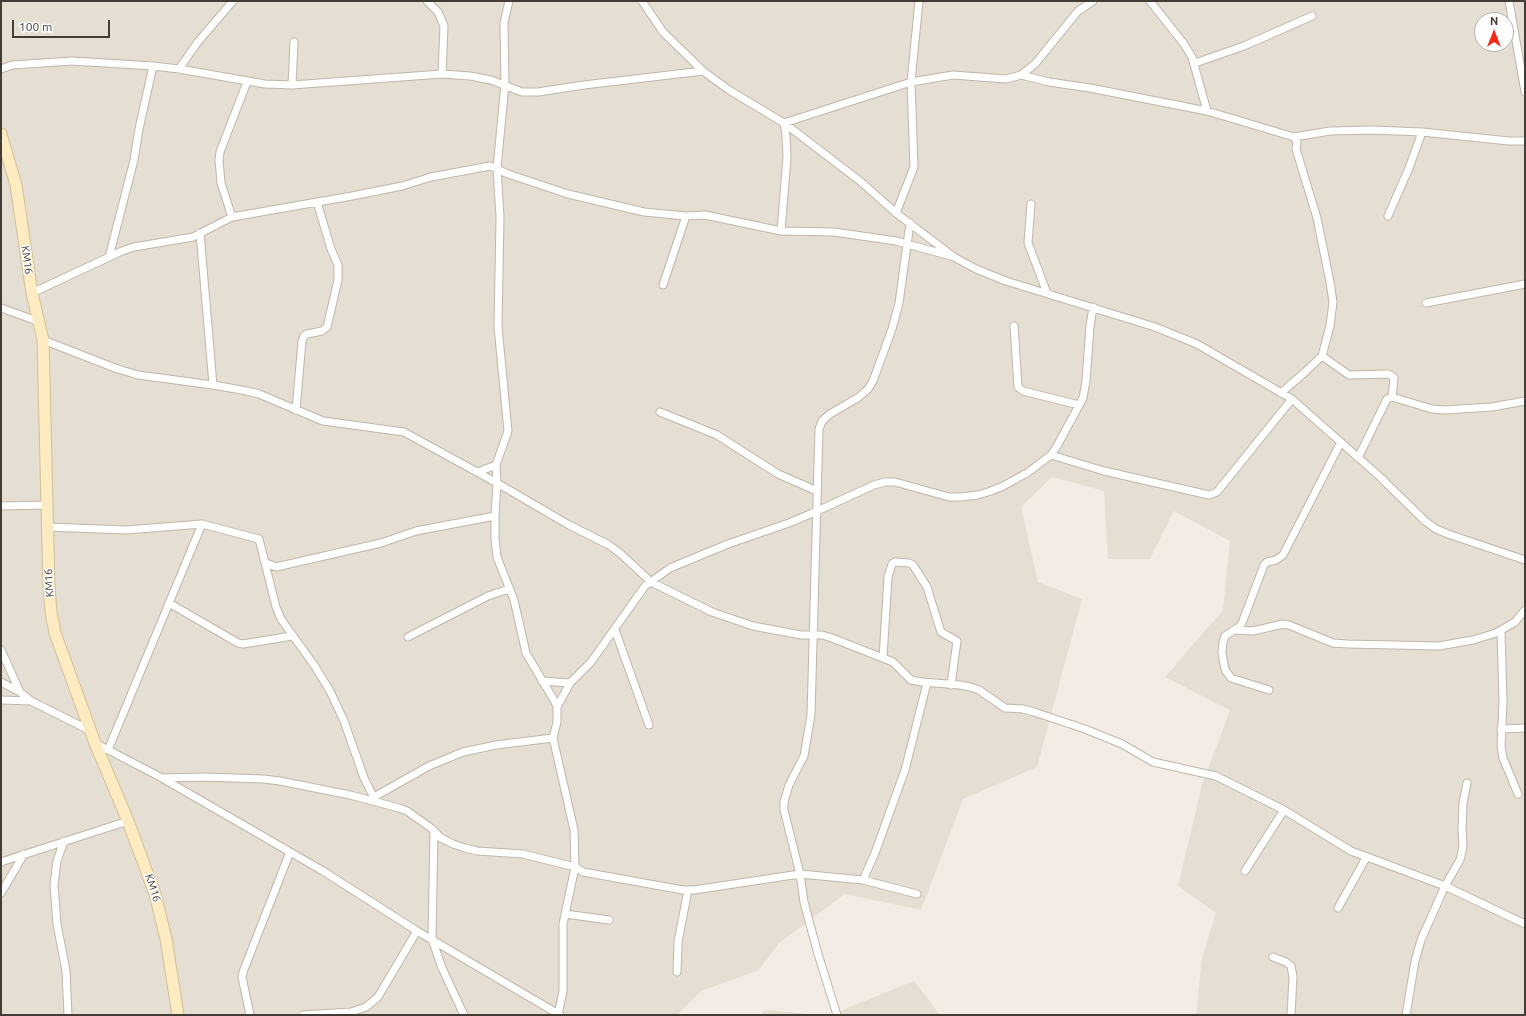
<!DOCTYPE html>
<html>
<head>
<meta charset="utf-8">
<style>
	body { margin:0 }
	#map { position:relative; width:1526px; height:1016px; overflow:hidden; background:#f2ece4; font-family:Ubuntu,sans-serif }
	canvas { display:block }
	.frame { position:absolute; inset:0; border:2px solid #433c34; pointer-events:none }
	.north { position:absolute; left:1474px; top:12px; width:40px; height:40px; box-sizing:border-box; background:#fff; border:1px solid #b4b1ae; border-radius:50%; rotate:0deg; font-size:11px; font-weight:700; line-height:16px; text-align:center; color:#433c34 }
	.north::after { content:''; display:block; margin:auto; width:14px; height:18px; background:#f62817; clip-path:polygon(50% 0,100% 100%,50% 72%,0 100%) }
	.scale { position:absolute; left:12px; top:20px; width:98px; height:18px; box-sizing:border-box; border:2px solid #433c34; border-top:0; padding-left:5px; font-size:12px; line-height:14px; white-space:nowrap; color:#433c34; -webkit-text-stroke:3px #fff; paint-order:stroke }
</style>
</head>
<body>
<div id="map">
<canvas width="1526" height="1016"></canvas>
<div class="frame"></div>
<div class="north">N</div>
<div class="scale">100 m</div>
</div>
<script>
const ctx = document.querySelector('canvas').getContext('2d');
ctx.lineJoin = 'round';
function paint(path, color) { ctx.fillStyle = color; ctx.fill(path, 'evenodd'); }
const toPath = rows => new Path2D(rows.map(r => 'M' + r).join(''));
function strokePath(path, color, width, dash) { ctx.strokeStyle = color; ctx.lineWidth = width; ctx.lineCap = dash ? 'butt' : 'round'; ctx.setLineDash(dash || []); ctx.stroke(path); }
function drawText(font, color, halo, rows, align = 'center') {
  ctx.font = font + ' Ubuntu,sans-serif'; ctx.lineWidth = 3; ctx.setLineDash([]); ctx.textBaseline = 'middle'; ctx.strokeStyle = halo; ctx.fillStyle = color; for (const [text, x, y, turn = 0] of rows) {
    ctx.save(); ctx.translate(x, y); ctx.rotate((+turn || 0) * Math.PI / 180); ctx.textAlign = isNaN(turn) ? turn : align; if (halo) ctx.strokeText(text, 0, 0); ctx.fillText(text, 0, 0); ctx.restore();
  }
}
const residential = toPath([
	[1,1,1525,1,1525,1015,1196,1015,1202,958,1216,913,1178,886,1202,785,1230,710,1165,677,1223,610,1230,541,1174,511,1150,559,1108,559,1104,491,1052,477,1021,507,1038,582,1082,599,1037,767,963,799,921,910,845,894,779,943,759,970,701,991,677,1015,1,1015],
	[1482,20,1506,20,1506,44,1482,44],
	[914,981,940,1015,830,1015],
	[765,1010,821,1015,760,1015]
]);
const street = toPath([
	[427,1,438,12,444,26,442,74],
	[509,1,504,23,505,84,497,168,500,217,498,327,508,431,496,465,497,483,495,516,495,539,497,557,514,600,526,653,555,702,557,707,557,722,553,738,574,830,575,867,563,924,563,991,558,1015],
	[642,1,663,32,703,71],
	[1150,1,1184,44,1192,57,1207,111],
	[1509,1,1525,92],
	[1195,63,1244,46,1312,16],
	[1,69,12,65,72,61,153,66,179,69,265,84,292,85,442,74,470,76,491,80,522,92,538,92,584,85,703,71,729,90,784,123,860,181,896,213,954,257,976,269,1006,281,1155,327,1197,344,1292,399,1379,476,1425,521,1436,529,1448,534,1525,560],
	[179,69,197,43,233,1],
	[1021,75,1035,64,1078,11,1093,1],
	[292,85,294,42],
	[784,123,911,82,953,75,1006,79,1021,75,1049,82,1090,88,1207,111,1294,137,1330,131,1372,130,1422,132,1509,141,1525,141],
	[1031,204,1028,243,1047,293],
	[896,213,914,167,911,82,919,1],
	[1388,216,1409,168,1422,132],
	[232,217,221,183,219,160,220,152,247,82],
	[781,231,787,157,786,136,784,123],
	[200,233,213,385],
	[109,257,134,160,139,129,153,66],
	[663,285,686,216],
	[32,293,122,251,134,247,193,237,232,217,352,196,402,186,431,177,490,166,508,174,568,194,644,212,686,216,705,215,781,231,834,232,896,241,951,256],
	[1426,303,1525,284],
	[1,308,40,322],
	[1014,326,1018,387,1023,391,1079,405],
	[43,340,115,368,138,375,213,385,247,391,259,394,323,421,404,432,497,483,569,525,609,545,621,554,651,582,712,612,753,626,801,635,822,635,832,638,893,662,911,680,922,682,960,685,970,687,979,690,1005,708,1023,709,1034,712,1085,729,1122,744,1153,762,1216,776,1284,810,1351,851,1445,886,1525,924],
	[1322,356,1349,375,1388,374,1392,376,1394,378,1392,397],
	[1281,393,1305,372,1322,356,1330,326,1333,302,1330,282,1317,218,1296,149,1297,142,1294,137],
	[296,410,302,341,304,336,307,334,322,331,327,327,338,280,338,265,331,249,317,202],
	[660,412,717,435,778,474,817,491],
	[1051,455,1104,471,1209,495,1217,492,1292,399],
	[1358,458,1387,399,1392,397,1432,409,1445,410,1492,407,1525,401],
	[478,472,496,465],
	[1,506,48,505],
	[47,527,126,530,202,524,259,539,276,607,281,619,314,665,330,691,344,721,364,778,376,802],
	[266,563,276,567,381,543,416,531,495,516],
	[169,603,238,643,243,644,292,636],
	[615,630,649,725],
	[1234,630,1253,631,1283,624,1289,625,1333,643,1348,644,1439,646,1473,640,1496,633,1515,622,1525,610],
	[1501,631,1503,701,1501,746,1503,758,1518,794],
	[408,637,488,596,509,589],
	[1,650,20,692],
	[883,658,888,577,892,564,895,562,909,563,913,565,927,587,940,629,941,632,957,641,951,685],
	[542,681,570,683],
	[1,682,20,692,31,701,91,731],
	[1269,690,1231,678,1226,671,1224,665,1222,652,1223,642,1225,636,1239,627,1242,623,1264,565,1267,562,1276,560,1283,555,1341,442],
	[1,700,31,701],
	[557,707,570,683,591,662,645,586,670,568,728,544,789,523,815,512,874,485,885,482,895,482,949,497,961,497,978,495,991,491,1003,486,1027,473,1051,455,1057,446,1083,398,1086,381,1090,326,1093,307],
	[1501,729,1525,728],
	[95,743,162,778,323,871,417,931,560,1015],
	[108,750,202,524],
	[162,778,204,777,263,779,280,781,350,795,399,808,407,811,431,828,441,838,453,844,465,848,477,851,523,854,575,867,583,872,683,890,694,890,800,874,863,880,917,894],
	[374,797,429,766,463,752,496,745,553,738],
	[434,831,432,939,442,968,464,1015],
	[64,841,57,861,54,885,57,924,66,971,68,1015],
	[1,862,128,821],
	[1245,871,1284,810],
	[863,880,875,853,905,770,927,683],
	[1,893,24,854],
	[1338,908,1366,858],
	[565,914,609,920],
	[1273,957,1286,962,1291,966,1293,977,1291,1015],
	[677,972,678,942,688,890],
	[250,1015,242,977,243,972,290,852],
	[303,1015,351,1012,366,1007,378,997,417,931],
	[837,1015,818,954,804,902,800,874,784,810,784,802,789,785,804,756,811,715,819,429,822,421,830,414,859,397,868,389,873,381,892,329,899,303,910,223],
	[1406,1015,1415,961,1421,940,1445,886,1460,860,1463,847,1462,829,1463,803,1467,783]
]);
const secondary = toPath([
	[1,134,16,185,32,293,43,340,49,587,51,612,55,633,95,743,128,821,155,894,166,939,178,1015]
]);
const streetNames = [
	["KM16",27,260,82],
	["KM16",49,583,-93],
	["KM16",153,888,72]
];
paint(residential, '#e5ded2');
strokePath(street, '#c0b6aa', 9);
strokePath(secondary, '#d4bf96', 13);
strokePath(street, '#fff', 7);
strokePath(secondary, '#fdebc2', 11);
drawText('11px', '#433c34', '#fff', streetNames);
</script>
</body>
</html>
